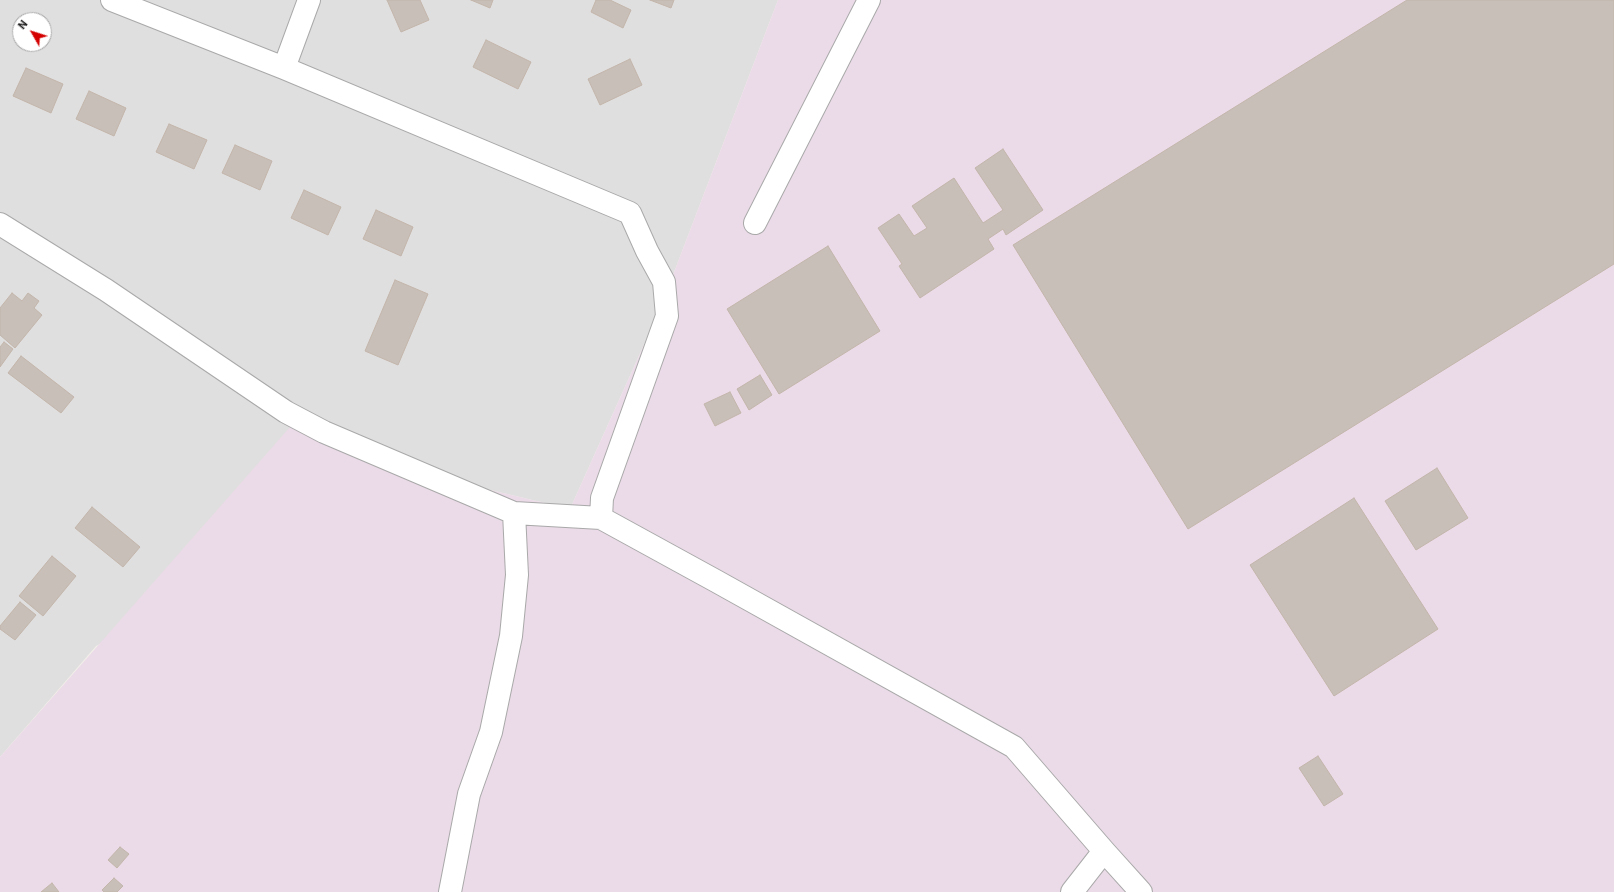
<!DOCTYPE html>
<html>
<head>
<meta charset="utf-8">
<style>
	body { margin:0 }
	#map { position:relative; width:1614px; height:892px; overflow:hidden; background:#f2efe9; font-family:Roboto,sans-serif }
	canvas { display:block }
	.north { position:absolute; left:12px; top:12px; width:40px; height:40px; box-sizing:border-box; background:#fff; border:1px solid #a7a7a7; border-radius:50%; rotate:309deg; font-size:11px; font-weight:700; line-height:16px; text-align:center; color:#222 }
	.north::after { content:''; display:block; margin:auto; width:14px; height:18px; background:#d40000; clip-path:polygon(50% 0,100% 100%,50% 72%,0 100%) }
</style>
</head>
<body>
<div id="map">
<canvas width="1614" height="892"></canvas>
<div class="north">N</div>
</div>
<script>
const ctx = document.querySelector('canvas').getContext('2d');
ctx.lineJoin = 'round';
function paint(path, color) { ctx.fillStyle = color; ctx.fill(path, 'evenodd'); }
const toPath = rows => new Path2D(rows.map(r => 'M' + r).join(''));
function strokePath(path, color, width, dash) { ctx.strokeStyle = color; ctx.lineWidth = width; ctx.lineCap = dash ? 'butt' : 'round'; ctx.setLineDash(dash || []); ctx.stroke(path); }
const residential = toPath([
	[0,0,778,0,660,309,570,509,436,477,96,646,0,757],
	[20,20,44,20,44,44,20,44]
]);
const industrial = toPath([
	[778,0,1614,0,1614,892,0,892,0,757,305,410,436,477,570,509,660,309]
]);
const building = toPath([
	[387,0,420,0,429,20,401,32,387,0],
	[471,0,493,0,490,8,471,0],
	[596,0,610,0,631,10,623,28,591,12,596,0],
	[650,0,674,0,671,8,650,0],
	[1407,0,1614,0,1614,264,1188,529,1013,245,1407,0],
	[486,40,531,62,518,89,473,67,486,40],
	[630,59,642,85,600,105,588,79,630,59],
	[26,68,63,84,51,113,13,96,26,68],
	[89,91,126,108,114,136,76,119,89,91],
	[169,124,207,140,194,169,156,152,169,124],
	[235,145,272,161,260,190,222,173,235,145],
	[1003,149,1043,210,1006,235,1003,229,988,239,994,249,920,298,899,266,902,264,878,228,899,214,914,236,927,228,912,206,954,178,983,223,1003,210,975,168,1003,149],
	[304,190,341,207,328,235,291,218,304,190],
	[376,210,413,227,401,256,363,239,376,210],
	[828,246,880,331,779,394,727,309,828,246],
	[395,280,428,294,398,365,365,351,395,280],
	[12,293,22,301,28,293,39,301,34,308,42,315,15,348,0,335,0,308,12,293],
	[4,342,13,349,0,367,0,347,4,342],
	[21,356,74,397,61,413,8,373,21,356],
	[760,375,772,395,749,410,737,389,760,375],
	[730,392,741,413,715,426,704,404,730,392],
	[1437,468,1468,518,1416,550,1385,501,1437,468],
	[1354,498,1438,629,1334,696,1250,565,1354,498],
	[92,507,140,547,123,567,75,528,92,507],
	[52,556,76,576,43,616,19,596,52,556],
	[20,602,36,615,15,640,0,629,0,626,20,602],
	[1318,756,1343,794,1324,806,1299,768,1318,756],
	[120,847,129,854,117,868,108,860,120,847],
	[114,878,123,886,117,892,104,892,102,890,114,878],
	[52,883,59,892,41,892,52,883]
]);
const minor = toPath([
	[112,0,284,68,630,213,647,251,664,282,667,316,602,498,601,518],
	[284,68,309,0],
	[755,223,869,0],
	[0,224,106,290,286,412,324,432,514,513,517,575,511,636,491,732,469,794,450,892],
	[514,513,601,518,716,581,1014,747,1104,851,1141,892],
	[1072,892,1104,851]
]);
paint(residential, '#e0dfdf');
paint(industrial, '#ebdbe8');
paint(building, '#c7bfb8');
strokePath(building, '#c4b6ab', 1);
strokePath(minor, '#a9a9a9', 24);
strokePath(minor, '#fff', 22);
</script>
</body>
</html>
